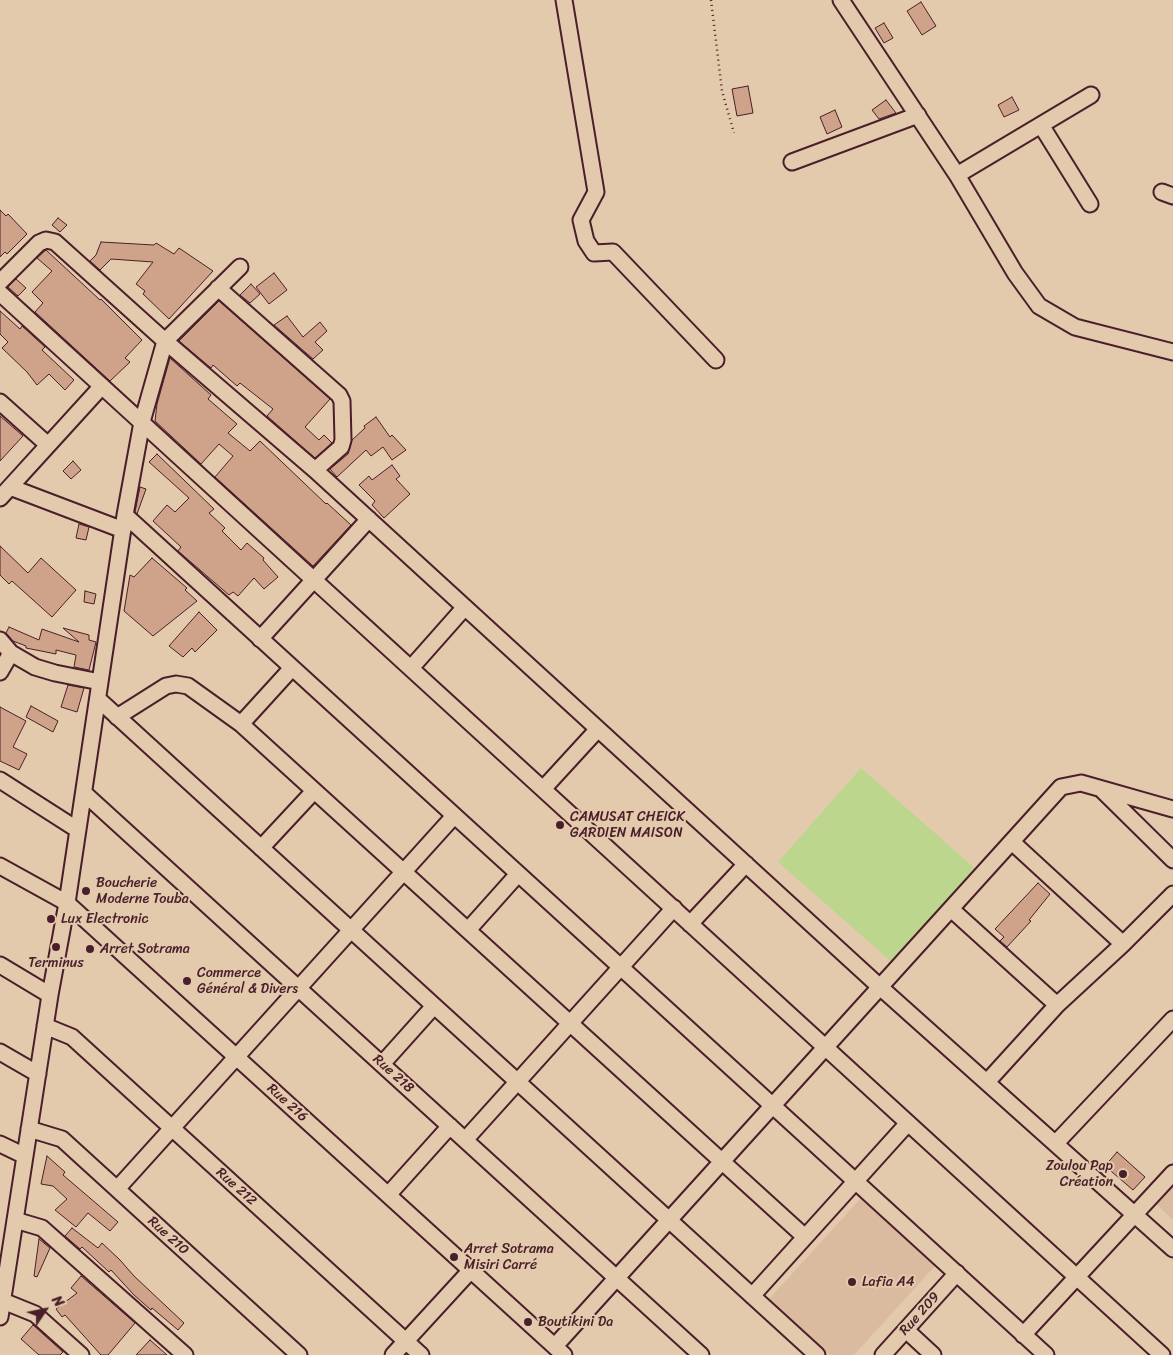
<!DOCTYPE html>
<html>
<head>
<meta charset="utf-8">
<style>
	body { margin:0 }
	#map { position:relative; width:1173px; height:1355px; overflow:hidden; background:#e4caac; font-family:Sriracha,sans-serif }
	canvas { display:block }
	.north { position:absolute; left:20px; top:1285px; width:50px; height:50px; -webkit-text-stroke:4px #e4caac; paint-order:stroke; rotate:56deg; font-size:14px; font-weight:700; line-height:20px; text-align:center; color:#4a1f2b }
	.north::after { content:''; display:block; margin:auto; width:18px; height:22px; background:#4a1f2b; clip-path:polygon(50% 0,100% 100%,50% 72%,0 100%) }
</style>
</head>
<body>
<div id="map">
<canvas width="1173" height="1355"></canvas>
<div class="north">N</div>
</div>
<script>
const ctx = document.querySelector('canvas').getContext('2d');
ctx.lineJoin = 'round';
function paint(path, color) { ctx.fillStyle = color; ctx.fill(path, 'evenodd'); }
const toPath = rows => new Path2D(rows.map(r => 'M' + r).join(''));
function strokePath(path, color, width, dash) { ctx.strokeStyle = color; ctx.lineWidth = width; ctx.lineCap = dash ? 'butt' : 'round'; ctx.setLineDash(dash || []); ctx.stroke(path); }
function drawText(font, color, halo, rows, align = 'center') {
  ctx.font = font + ' Sriracha,sans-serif'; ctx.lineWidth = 4; ctx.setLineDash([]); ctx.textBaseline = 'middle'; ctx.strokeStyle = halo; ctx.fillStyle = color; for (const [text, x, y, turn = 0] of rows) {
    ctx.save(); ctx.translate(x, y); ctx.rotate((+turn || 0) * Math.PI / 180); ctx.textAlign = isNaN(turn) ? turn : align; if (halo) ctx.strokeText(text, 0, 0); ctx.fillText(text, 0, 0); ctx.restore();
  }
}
const built = toPath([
	[1173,1183,1173,1220,1155,1203],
	[861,1198,935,1266,854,1355,830,1355,769,1299]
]);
const green = toPath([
	[861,768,978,871,895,965,778,862]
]);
const building = toPath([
	[921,2,936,26,922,35,907,11,921,2],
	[884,23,893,38,884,43,875,28,884,23],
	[748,86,753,113,737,116,732,89,748,86],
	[1012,97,1019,110,1004,117,998,105,1012,97],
	[886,100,896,113,879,119,872,110,886,100],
	[835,110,842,127,827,134,820,117,835,110],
	[0,210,6,216,8,214,27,234,7,254,5,252,0,257,0,210],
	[58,218,67,225,60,232,52,225,58,218],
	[101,242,154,245,156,243,174,254,179,248,213,271,169,319,143,294,145,291,136,284,153,262,111,259,100,270,90,261,96,255,101,242],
	[46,250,100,300,101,299,142,340,125,358,130,362,110,381,35,312,43,303,32,292,52,271,37,258,46,250],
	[274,273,287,290,269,304,256,287,274,273],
	[16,279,26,288,18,296,8,287,16,279],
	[251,284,260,294,250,303,240,295,251,284],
	[219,301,330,399,305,427,319,440,324,435,332,443,315,458,267,416,273,409,240,383,237,386,213,365,211,368,179,341,219,301],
	[0,311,20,329,22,326,45,347,42,350,74,380,65,390,49,374,37,385,27,372,2,348,8,342,0,334,0,311],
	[287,316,303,337,320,322,327,331,315,342,323,350,313,359,274,325,287,316],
	[170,358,211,395,208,399,237,424,228,433,250,451,260,441,326,504,327,503,351,525,313,566,215,477,233,456,219,444,201,464,155,421,157,404,170,358],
	[0,416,23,436,0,461,0,416],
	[376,417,390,437,392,435,406,450,392,460,383,447,371,456,366,450,337,477,330,469,348,454,352,440,365,428,364,426,376,417],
	[157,454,214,509,209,513,225,528,222,531,241,550,247,543,264,558,263,560,278,577,264,589,254,578,238,596,233,592,229,595,178,551,181,547,153,521,167,505,175,512,189,498,149,462,157,454],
	[73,461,81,470,71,479,63,471,73,461],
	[392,465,400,476,396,479,410,494,384,518,372,505,375,501,359,485,369,476,372,480,392,465],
	[140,487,146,489,137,514,135,512,140,487],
	[79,524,89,527,86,540,76,538,79,524],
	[0,546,28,573,41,558,76,590,52,617,12,581,9,584,0,575,0,546],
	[152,558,187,588,185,590,197,601,153,636,124,611,130,575,134,577,152,558],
	[85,591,96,594,94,604,84,602,85,591],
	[199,612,217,630,195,652,192,648,183,657,169,646,199,612],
	[9,627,39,640,42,629,79,642,63,628,89,635,89,640,96,642,89,670,74,667,76,655,56,650,56,654,26,648,26,646,13,641,6,633,9,627],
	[68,685,84,688,77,712,61,707,68,685],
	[31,706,58,721,53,732,26,717,31,706],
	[0,707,26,721,13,747,27,754,19,770,0,761,0,707],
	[1038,883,1050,894,1029,920,1031,921,1007,947,1000,941,1004,937,995,929,1038,883],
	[1117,1152,1145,1177,1133,1190,1105,1166,1117,1152],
	[47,1156,65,1172,63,1175,118,1222,110,1231,88,1213,76,1227,55,1210,67,1199,53,1186,41,1184,47,1156],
	[72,1228,98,1248,102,1243,120,1260,134,1276,184,1323,178,1330,152,1308,151,1310,134,1295,111,1270,109,1272,82,1247,80,1249,65,1236,72,1228],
	[39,1239,50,1248,37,1277,34,1276,39,1239],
	[81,1276,135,1323,108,1355,101,1355,65,1315,62,1317,56,1309,77,1293,71,1288,81,1276],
	[33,1325,63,1352,60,1355,39,1355,21,1339,33,1325],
	[150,1340,167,1355,136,1355,150,1340]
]);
const path = toPath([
	[711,0,722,91,734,133]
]);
const minor = toPath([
	[564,0,596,192,581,220,586,241,594,253,613,252,716,360],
	[841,0,957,175,1015,273,1039,306,1075,327,1173,352],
	[1041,125,1090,204],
	[792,162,918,115],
	[957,175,1091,95],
	[1162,192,1173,196],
	[0,282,39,243,46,240,55,242,165,341,315,470,880,987,1173,1249],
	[218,288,339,395,342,401,343,440,341,447,315,470],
	[0,293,1162,1355],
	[0,402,48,445],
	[10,487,123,530],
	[0,498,102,386],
	[125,515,1046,1355],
	[260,639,369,519],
	[0,640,11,653,35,667,55,673,100,682],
	[411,668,465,607],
	[0,672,11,653],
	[98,699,817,1355],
	[117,717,166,686,176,684,188,686,241,724,805,1237],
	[241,724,292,668],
	[0,780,78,830],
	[543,789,598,729],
	[1103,791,1173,860],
	[84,793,701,1355],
	[1012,842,1123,944],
	[261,848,314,791],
	[0,866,67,903,564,1355],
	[951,909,1057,1005],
	[690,924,746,864],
	[468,930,518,874],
	[0,965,50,995],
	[45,1026,72,1037,421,1355],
	[0,1052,38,1074],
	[382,1064,434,1006],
	[987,1082,1057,1005,1123,944,1173,894],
	[29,1129,62,1139,299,1355],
	[465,1140,674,908],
	[1056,1143,1173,1019],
	[0,1144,25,1156],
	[117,1189,454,816],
	[388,1195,450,1126],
	[15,1220,42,1228,185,1355],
	[752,1296,908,1123],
	[3,1301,35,1314,81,1355],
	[0,1317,50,995,67,903,125,515,142,422,165,341,240,267],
	[906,1330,933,1355],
	[1023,1335,1173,1173],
	[555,1346,1061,787,1081,783,1173,809],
	[393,1355,471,1270],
	[883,1355,957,1273]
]);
const markers = [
	[560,825,5,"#4a1f2b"],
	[86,891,5,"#4a1f2b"],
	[51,919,5,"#4a1f2b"],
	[56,947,5,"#4a1f2b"],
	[90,949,5,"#4a1f2b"],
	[187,981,5,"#4a1f2b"],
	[1123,1174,5,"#4a1f2b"],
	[454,1257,5,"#4a1f2b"],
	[852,1282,5,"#4a1f2b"],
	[528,1322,5,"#4a1f2b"]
];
const poiNames = [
	["CAMUSAT CHEICK",570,817],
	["GARDIEN MAISON",570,833],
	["Boucherie",96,883],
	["Moderne Touba",96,899],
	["Lux Electronic",61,919],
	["Arret Sotrama",100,949],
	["Terminus",56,963,"center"],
	["Commerce",197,973],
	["Général & Divers",197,989],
	["Zoulou Pap",1113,1166,"right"],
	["Création",1113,1182,"right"],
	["Arret Sotrama",464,1249],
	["Misiri Carré",464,1265],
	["Lafia A4",862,1282],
	["Boutikini Da",538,1322]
];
const streetNames = [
	["Rue 218",393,1074,42],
	["Rue 216",287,1103,42],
	["Rue 212",236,1187,42],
	["Rue 210",168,1236,42],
	["Rue 209",920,1314,-48]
];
paint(built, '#dabba0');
paint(green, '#bdd68d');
paint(building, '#cea389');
strokePath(building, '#4a1f2b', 1);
strokePath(minor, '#4a1f2b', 19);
strokePath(path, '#4a1f2b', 2.5, [1, 4]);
strokePath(minor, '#e4caac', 15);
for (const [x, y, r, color] of markers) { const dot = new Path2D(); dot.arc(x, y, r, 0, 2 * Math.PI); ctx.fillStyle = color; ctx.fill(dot); strokePath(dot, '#e4caac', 2); }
drawText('14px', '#4a1f2b', '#e4caac', poiNames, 'left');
drawText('14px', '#4a1f2b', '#e4caac', streetNames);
</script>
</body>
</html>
